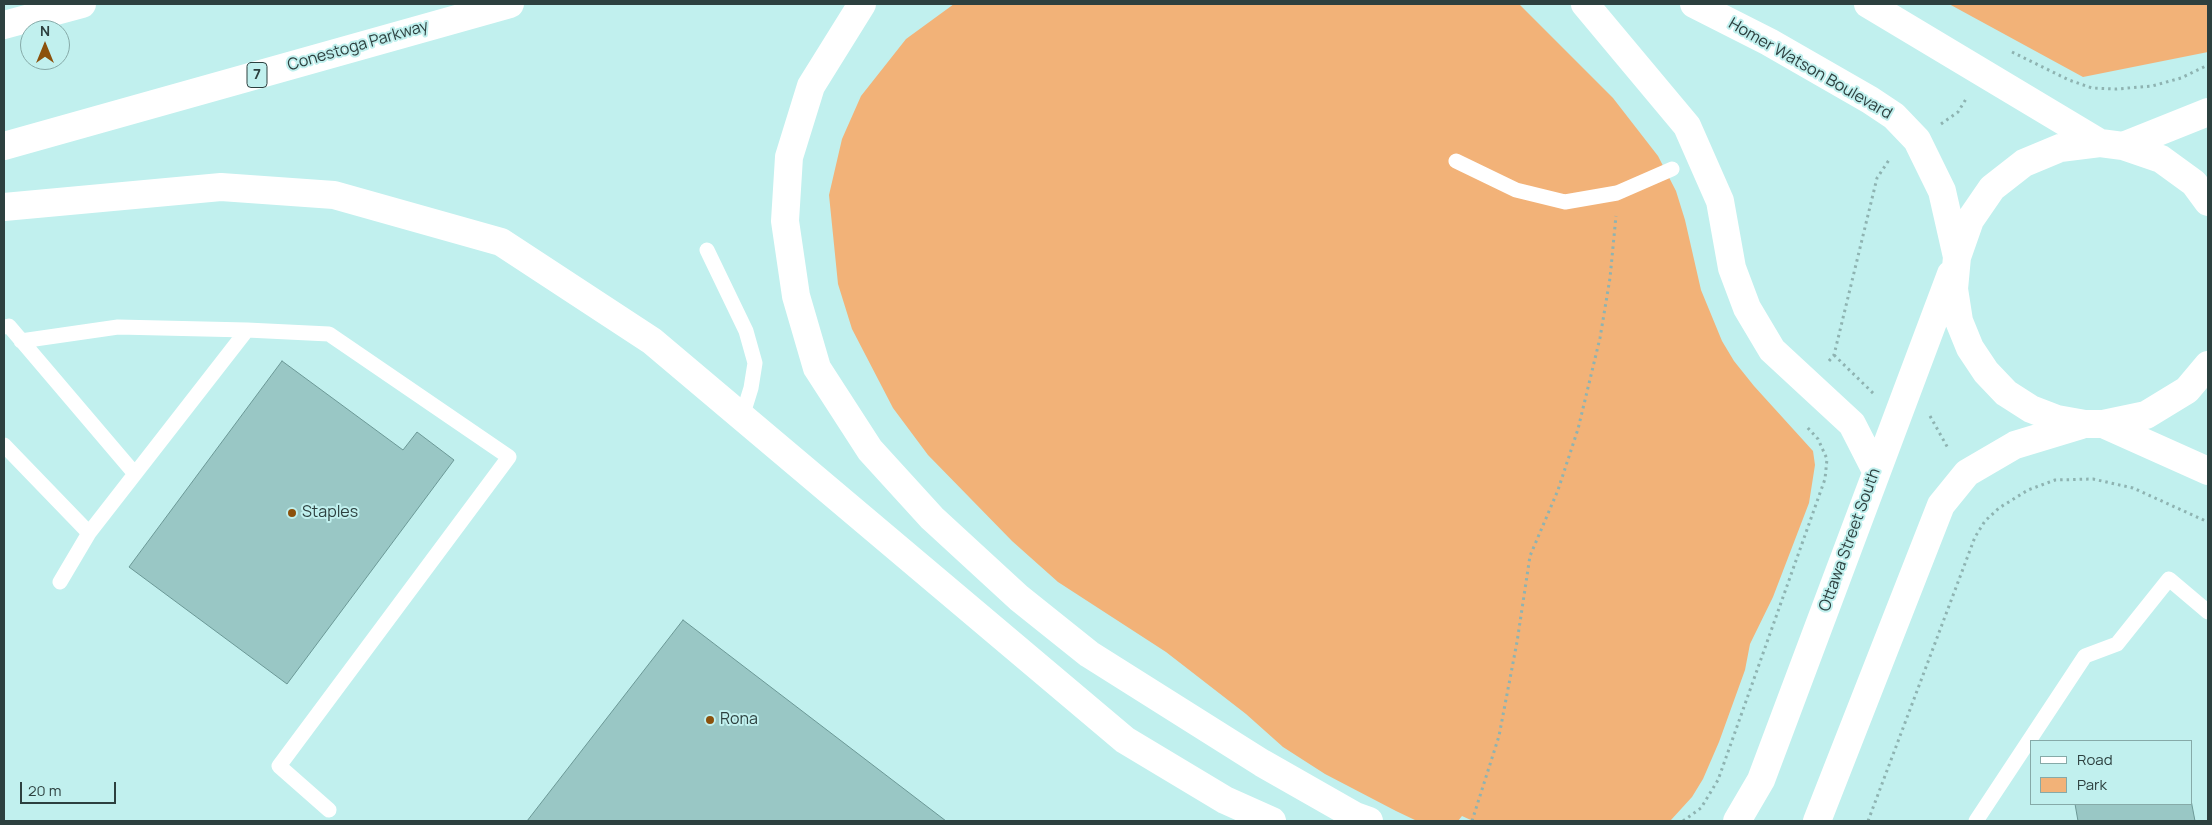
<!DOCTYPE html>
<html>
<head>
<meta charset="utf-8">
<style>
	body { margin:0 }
	#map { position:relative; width:2212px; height:825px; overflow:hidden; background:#c1f0ee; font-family:Manrope,sans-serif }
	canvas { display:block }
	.frame { position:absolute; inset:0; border:5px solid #2d403f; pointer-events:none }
	.legend { position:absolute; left:2030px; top:740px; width:162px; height:65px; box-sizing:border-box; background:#c1f0ee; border:1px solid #86aaa8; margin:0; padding:6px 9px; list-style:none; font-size:15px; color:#2d403f }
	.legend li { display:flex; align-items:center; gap:10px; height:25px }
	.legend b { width:25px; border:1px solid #86aaa8 }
	.north { position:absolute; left:20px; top:20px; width:50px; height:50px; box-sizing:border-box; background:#c1f0ee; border:1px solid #86aaa8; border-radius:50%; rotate:0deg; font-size:14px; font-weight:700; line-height:20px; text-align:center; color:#2d403f }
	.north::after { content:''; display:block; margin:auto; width:18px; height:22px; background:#8c510c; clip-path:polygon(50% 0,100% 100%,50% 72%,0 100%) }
	.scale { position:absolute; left:20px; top:782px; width:96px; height:22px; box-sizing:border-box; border:2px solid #2d403f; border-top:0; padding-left:6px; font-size:15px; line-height:18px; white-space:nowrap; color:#2d403f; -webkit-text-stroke:4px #c1f0ee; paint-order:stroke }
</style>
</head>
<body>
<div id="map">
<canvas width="2212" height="825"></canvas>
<div class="frame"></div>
<ul class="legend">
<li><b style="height:6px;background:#fff"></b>Road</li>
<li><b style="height:14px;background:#f2b278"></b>Park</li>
</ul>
<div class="north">N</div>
<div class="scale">20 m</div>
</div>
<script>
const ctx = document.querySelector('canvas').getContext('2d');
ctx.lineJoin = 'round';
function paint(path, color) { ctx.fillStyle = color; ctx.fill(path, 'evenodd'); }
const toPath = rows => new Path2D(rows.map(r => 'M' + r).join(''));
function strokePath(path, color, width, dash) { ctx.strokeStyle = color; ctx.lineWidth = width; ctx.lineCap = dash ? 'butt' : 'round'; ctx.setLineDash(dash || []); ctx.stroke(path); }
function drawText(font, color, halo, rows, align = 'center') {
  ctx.font = font + ' Manrope,sans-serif'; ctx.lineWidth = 4; ctx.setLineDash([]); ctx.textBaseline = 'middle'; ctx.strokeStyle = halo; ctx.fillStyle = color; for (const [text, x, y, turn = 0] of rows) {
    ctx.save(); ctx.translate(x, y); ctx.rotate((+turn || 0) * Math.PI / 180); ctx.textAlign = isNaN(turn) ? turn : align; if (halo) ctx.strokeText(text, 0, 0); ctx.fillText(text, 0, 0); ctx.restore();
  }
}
const green = toPath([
	[954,4,1519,4,1613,98,1658,156,1676,191,1685,220,1701,290,1722,341,1734,361,1754,386,1813,451,1815,465,1809,503,1773,597,1750,644,1745,670,1719,742,1703,779,1692,797,1671,820,1473,821,1462,816,1458,821,1417,821,1396,811,1325,774,1283,747,1246,714,1166,652,1058,582,1012,541,928,455,893,408,852,329,838,284,829,195,842,139,861,96,906,39],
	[1949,4,2208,4,2208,52,2083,77]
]);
const building = toPath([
	[282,361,403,450,417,432,454,460,287,684,129,567,282,361],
	[683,620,946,821,527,821,683,620],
	[2191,800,2195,821,2078,821,2075,804,2191,804,2191,800]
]);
const path = toPath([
	[2012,52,2069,80,2092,88,2117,89,2152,86,2181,78,2208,65],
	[1941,124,1958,112,1966,99],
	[1834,355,1875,395],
	[1829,361,1834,355,1877,178,1889,160],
	[1930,416,1949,450],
	[1472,821,1499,736,1517,642,1530,556,1558,490,1578,429,1600,338,1610,278,1616,216],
	[1683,821,1701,808,1718,780,1825,479,1827,459,1818,439,1807,427],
	[1868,821,1975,537,1985,521,1999,508,2028,490,2055,480,2093,479,2133,488,2208,522]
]);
const service = toPath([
	[1456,161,1516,190,1565,202,1617,193,1672,169],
	[707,250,746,331,755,363,751,388,742,417],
	[4,327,9,326,135,474],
	[21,341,118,327,247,330],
	[4,445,89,533],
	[60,582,89,533,247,330,329,334,509,457,279,766,329,810],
	[1976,821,2085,656,2117,644,2169,579,2208,612]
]);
const secondary = toPath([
	[1585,4,1687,126,1720,201,1732,268,1747,308,1772,350,1852,424,1876,471],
	[1694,4,1769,42,1870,100,1894,116,1917,140,1942,191,1957,257],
	[1868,4,2100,143],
	[2123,146,2208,112],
	[2208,202,2194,183,2161,159,2123,146,2100,143,2060,148,2024,163,1992,188,1970,220,1957,257,1954,289,1959,321,1970,348,1986,372,2006,393,2031,409,2057,419,2085,424,2103,424,2146,415,2187,390,2208,365],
	[2103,424,2208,471],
	[1737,821,1761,780,1951,274],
	[1817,821,1941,505,1967,473,2015,445,2081,425]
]);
const motorway = toPath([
	[862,4,811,86,789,157,785,221,796,296,817,368,870,450,932,518,1019,598,1089,654,1262,763,1355,816,1369,821],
	[4,25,82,4],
	[4,146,510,4],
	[4,207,221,187,334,195,501,242,652,341,1125,740,1225,800,1272,821]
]);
const markers = [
	[292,513,5,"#8c510c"],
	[710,720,5,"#8c510c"]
];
const shields = [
	[257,75,20]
];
const shieldNames = [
	["7",257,75]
];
const streetNames = [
	["Conestoga Parkway",358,46,-16],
	["Homer Watson Boulevard",1810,69,30],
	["Ottawa Street South",1850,540,-70]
];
const poiNames = [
	["Staples",302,513],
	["Rona",720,720]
];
paint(green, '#f2b278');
paint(building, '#99c7c5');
strokePath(building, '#6b9896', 1);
strokePath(path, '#8eb3b1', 3, [2.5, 4]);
strokePath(service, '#fff', 15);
strokePath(secondary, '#fff', 28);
strokePath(motorway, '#fff', 28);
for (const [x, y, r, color] of markers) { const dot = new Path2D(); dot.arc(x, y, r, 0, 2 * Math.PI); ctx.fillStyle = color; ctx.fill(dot); strokePath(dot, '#c1f0ee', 2); }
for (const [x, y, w] of shields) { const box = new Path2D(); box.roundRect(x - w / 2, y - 12.5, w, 25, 4); ctx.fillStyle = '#c1f0ee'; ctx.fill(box); strokePath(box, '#2d403f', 1); }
drawText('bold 15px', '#2d403f', null, shieldNames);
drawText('16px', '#2d403f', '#c1f0ee', streetNames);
drawText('16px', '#2d403f', '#c1f0ee', poiNames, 'left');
</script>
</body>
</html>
